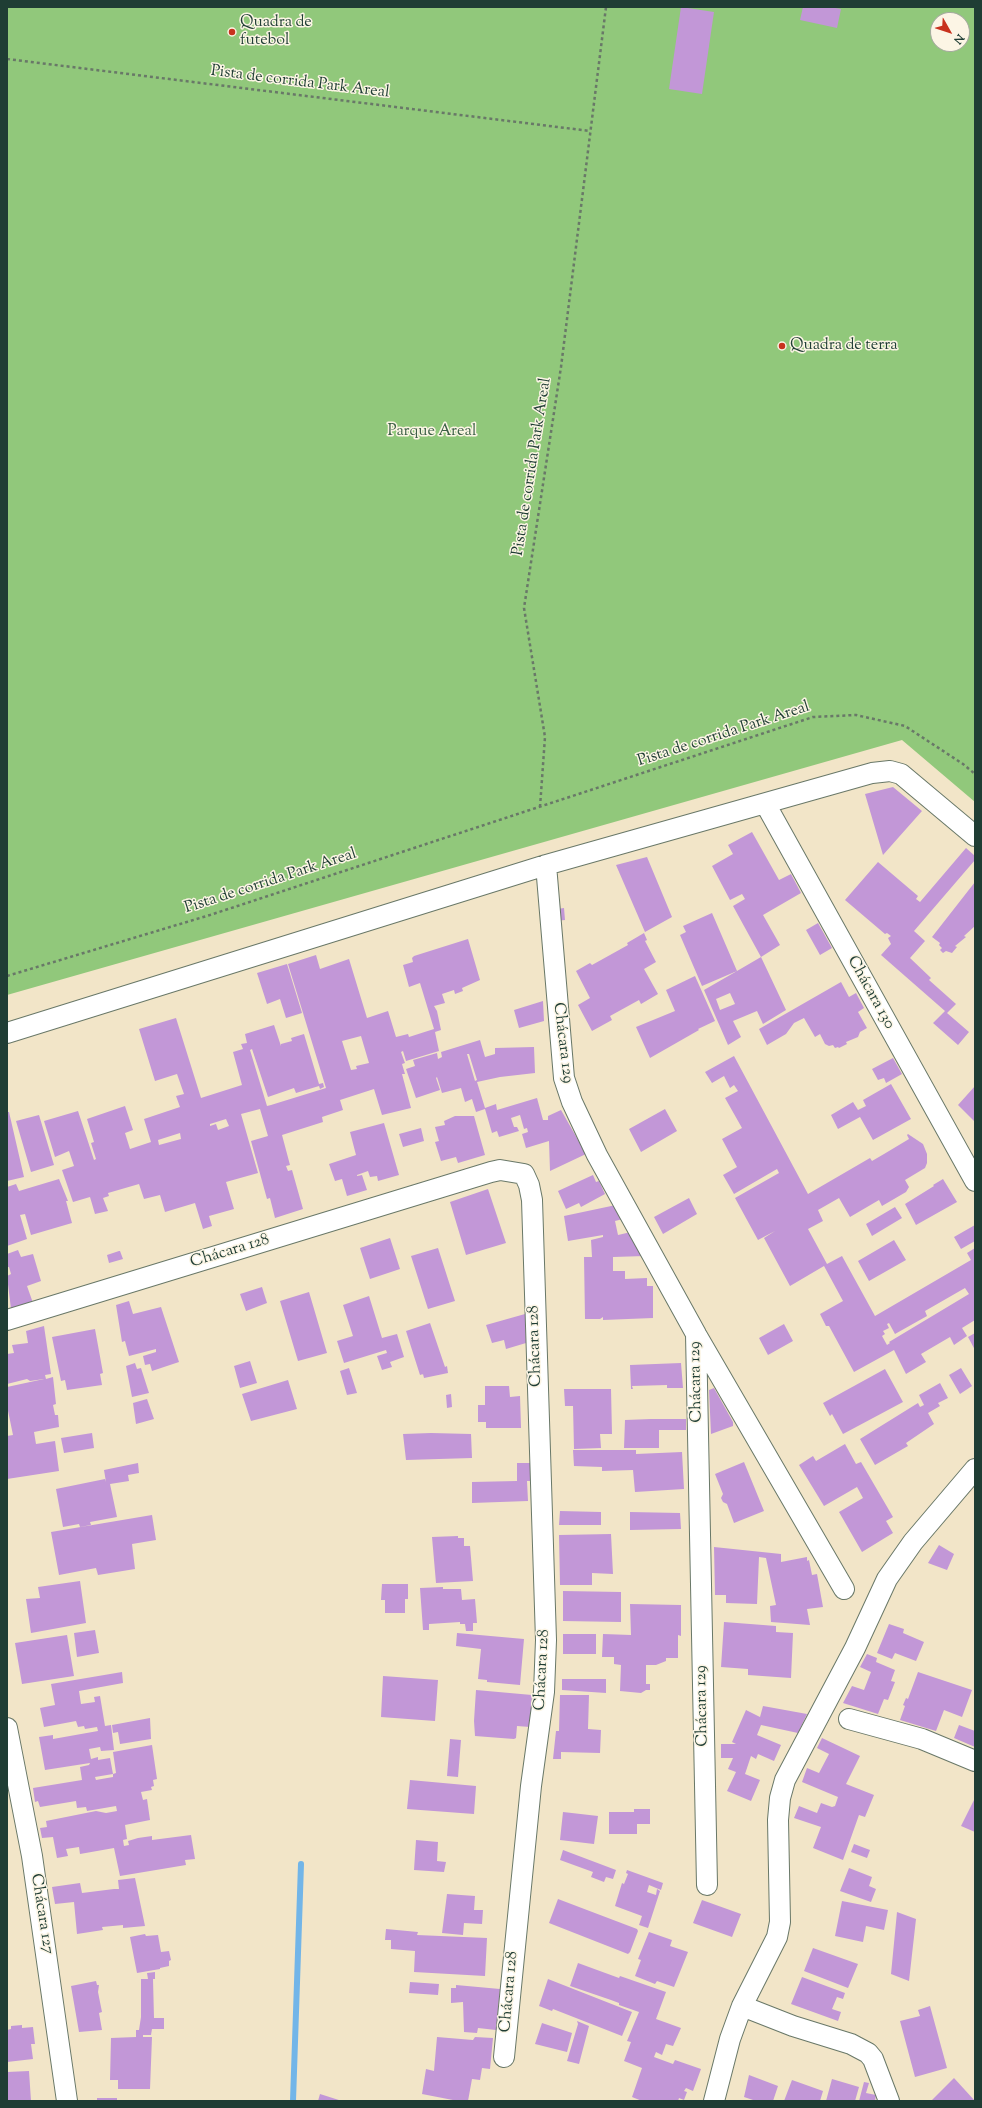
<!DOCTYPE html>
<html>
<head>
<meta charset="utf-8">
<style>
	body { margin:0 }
	#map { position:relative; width:982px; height:2108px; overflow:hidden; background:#f2e5c8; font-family:"Sorts Mill Goudy",serif }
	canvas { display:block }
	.frame { position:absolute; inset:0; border:8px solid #1f3d34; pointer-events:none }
	.north { position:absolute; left:930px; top:12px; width:40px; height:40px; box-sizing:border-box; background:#fcf5e5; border:1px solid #a4ab9e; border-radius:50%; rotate:129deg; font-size:11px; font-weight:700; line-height:16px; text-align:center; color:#1f3d34 }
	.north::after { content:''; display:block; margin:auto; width:14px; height:18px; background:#c8321e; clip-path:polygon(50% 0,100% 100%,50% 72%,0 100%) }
</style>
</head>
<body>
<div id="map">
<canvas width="982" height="2108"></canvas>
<div class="frame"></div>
<div class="north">N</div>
</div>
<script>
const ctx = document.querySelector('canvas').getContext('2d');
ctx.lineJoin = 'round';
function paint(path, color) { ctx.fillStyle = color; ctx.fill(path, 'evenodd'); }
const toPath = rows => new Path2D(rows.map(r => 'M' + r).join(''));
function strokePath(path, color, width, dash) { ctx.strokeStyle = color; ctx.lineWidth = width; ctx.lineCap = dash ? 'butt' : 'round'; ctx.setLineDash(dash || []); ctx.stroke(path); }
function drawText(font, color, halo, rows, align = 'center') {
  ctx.font = font + ' "Sorts Mill Goudy",serif'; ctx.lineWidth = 3; ctx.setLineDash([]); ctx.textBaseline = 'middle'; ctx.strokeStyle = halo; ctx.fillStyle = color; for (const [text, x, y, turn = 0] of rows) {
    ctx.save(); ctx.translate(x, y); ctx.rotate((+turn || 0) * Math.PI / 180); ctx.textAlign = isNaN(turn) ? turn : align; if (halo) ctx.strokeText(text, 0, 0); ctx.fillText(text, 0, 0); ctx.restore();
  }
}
const green = toPath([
	[7,7,975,7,975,802,902,740,7,995],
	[938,20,962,20,962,44,938,44]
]);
const stream = toPath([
	[293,2101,301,1864]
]);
const building = toPath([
	[681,7,714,12,702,94,669,89],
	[803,7,830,7,841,9,837,28,800,20],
	[893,787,922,811,883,855,865,794],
	[752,832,779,880,791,874,801,893,763,915,780,945,761,957,733,906,745,899,742,894,730,900,712,866,733,854,728,845],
	[966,848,975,856,975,860,914,931,925,941,910,958,931,978,929,980,956,1004,947,1013,969,1032,958,1045,933,1023,945,1011,881,955,891,944,888,938,891,936,887,933,885,934,845,900,878,862,918,896,916,899,920,902],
	[647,857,672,917,645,932,616,865],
	[975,882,975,926,964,936,966,937,955,946,957,947,952,953,946,951,943,953,940,950,942,948,939,945,940,943,932,937],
	[564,908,565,920,555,921,557,909],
	[712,913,737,971,761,957,786,1010,763,1024,757,1011,733,1021,741,1037,728,1045,704,990,737,971,702,986,680,935,686,932,683,926],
	[730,993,735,1004,720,1010,716,999],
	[818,923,832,948,820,955,806,930],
	[644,933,647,940,645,941,656,962,644,969,658,994,641,1004,639,1000,610,1016,612,1020,592,1031,578,1005,590,998,576,971,590,963,592,965,628,945,627,943],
	[468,939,480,980,462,988,463,991,455,994,454,990,442,994,445,1003,434,1006,437,1011,441,1030,435,1032,439,1051,406,1061,403,1051,401,1052,405,1063,402,1064,405,1074,402,1074,411,1108,382,1115,374,1089,340,1100,343,1110,322,1117,323,1122,282,1135,290,1165,286,1166,288,1171,292,1170,303,1209,275,1218,270,1198,267,1199,251,1141,268,1136,260,1109,241,1114,258,1173,226,1182,234,1209,209,1216,212,1226,203,1229,195,1203,165,1212,160,1195,144,1199,139,1184,108,1193,109,1196,103,1198,108,1211,95,1214,90,1197,73,1202,62,1170,74,1166,69,1151,55,1157,44,1121,78,1111,94,1160,96,1159,91,1143,94,1142,87,1119,125,1106,133,1130,125,1133,130,1149,151,1142,144,1119,180,1107,176,1096,184,1094,177,1074,155,1081,139,1029,176,1018,201,1098,242,1085,233,1052,243,1049,241,1044,247,1043,245,1034,274,1025,281,1046,281,1044,292,1041,291,1038,304,1034,319,1084,323,1083,324,1087,320,1089,319,1086,296,1093,294,1088,268,1097,252,1049,250,1050,267,1106,271,1105,326,1088,288,964,316,955,320,969,349,959,367,1018,388,1011,396,1037,408,1034,409,1037,434,1029,420,983,409,987,403,965,413,962,412,958,414,956],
	[361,1036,369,1063,356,1066,357,1069,351,1070,342,1041],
	[226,1119,229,1126,218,1130,216,1124,210,1126,210,1124],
	[180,1133,181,1139,159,1145,158,1140],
	[287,964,302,1013,286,1018,280,999,267,1004,257,973],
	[695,976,715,1021,698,1029,699,1030,650,1058,636,1027,675,1011,666,990],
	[841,982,849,997,856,993,864,1008,858,1012,867,1028,860,1032,858,1037,846,1042,847,1044,839,1048,838,1047,835,1048,833,1045,829,1046,825,1044,820,1034,815,1037,804,1018,794,1023,786,1034,767,1045,759,1029],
	[543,1001,544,1021,519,1028,514,1010],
	[480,1040,485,1057,495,1054,495,1048,534,1047,535,1073,500,1077,477,1082,485,1108,496,1104,497,1110,537,1098,543,1120,548,1120,548,1116,561,1110,586,1154,550,1171,549,1141,526,1148,522,1134,528,1132,527,1128,524,1129,520,1115,511,1118,514,1127,517,1127,519,1131,499,1137,497,1131,492,1133,485,1109,476,1112,472,1099,465,1102,461,1088,442,1093,437,1077,436,1078,440,1090,416,1098,406,1069,415,1066,413,1060,437,1053,438,1059,442,1057,441,1052],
	[467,1054,469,1054,477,1080,475,1081],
	[734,1056,808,1194,870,1158,872,1161,884,1154,909,1139,907,1135,908,1134,923,1144,927,1154,927,1163,925,1168,905,1180,909,1187,906,1192,882,1206,879,1200,850,1217,839,1198,818,1210,823,1221,808,1229,827,1264,842,1256,875,1316,971,1260,967,1253,975,1248,975,1320,962,1328,967,1336,954,1345,950,1337,921,1354,926,1362,906,1374,894,1350,854,1372,829,1326,826,1326,820,1314,843,1301,824,1266,790,1286,764,1238,775,1231,758,1240,735,1198,779,1173,777,1169,734,1194,723,1175,737,1167,722,1139,742,1128,725,1098,738,1091,734,1085,730,1088,724,1076,712,1083,705,1072],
	[965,1288,969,1294,889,1342,890,1343,887,1345,882,1336,885,1334,883,1331,889,1328,887,1324,889,1323,895,1334,927,1316,925,1311],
	[893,1058,902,1074,886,1083,884,1078,878,1080,872,1069],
	[891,1084,911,1119,873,1140,860,1117,838,1129,831,1115,853,1102,858,1110,866,1106,863,1100],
	[975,1086,975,1122,958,1105],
	[665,1109,677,1131,641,1152,629,1129],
	[7,1112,9,1112,24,1177,7,1181],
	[39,1115,54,1165,31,1172,16,1121],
	[455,1116,474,1116,485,1155,458,1163,456,1157,441,1161,435,1142,439,1141,435,1127,445,1125,444,1121],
	[384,1123,399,1175,378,1181,377,1176,370,1177,368,1171,357,1175,357,1176,362,1175,367,1190,347,1196,342,1179,335,1181,329,1164,356,1155,350,1132],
	[421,1128,424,1141,403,1147,399,1134],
	[593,1175,596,1182,599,1181,605,1194,581,1207,579,1203,566,1209,558,1191],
	[59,1179,68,1201,66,1201,72,1223,31,1235,25,1214,20,1215,27,1239,7,1246,7,1187,16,1184,19,1191],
	[943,1179,957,1202,916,1225,905,1204,934,1186,933,1185],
	[488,1189,506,1243,466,1255,450,1202],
	[689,1198,697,1214,663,1234,654,1217],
	[616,1205,623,1219,615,1221,618,1235,631,1232,645,1256,613,1257,613,1271,625,1271,625,1279,647,1278,647,1286,653,1286,653,1318,603,1320,603,1317,600,1319,585,1319,584,1257,592,1257,591,1240,603,1237,603,1235,568,1241,564,1216],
	[895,1207,902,1218,872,1236,866,1224],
	[975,1225,975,1241,961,1249,954,1237],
	[390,1238,400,1269,370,1279,360,1248],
	[894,1240,906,1260,869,1281,858,1261],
	[438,1248,455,1301,428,1309,411,1256],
	[18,1250,21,1257,33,1254,41,1281,27,1286,33,1303,11,1309,7,1276,11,1274,9,1267,7,1267,7,1254],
	[119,1251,120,1251,123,1259,109,1263,107,1255],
	[262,1287,267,1303,246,1311,240,1294],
	[309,1292,327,1353,298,1361,280,1301],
	[369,1296,382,1338,397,1334,404,1357,390,1362,392,1367,382,1370,377,1356,387,1353,386,1350,344,1363,337,1341,353,1336,343,1305],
	[129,1301,133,1314,161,1307,179,1362,152,1371,150,1364,145,1365,143,1356,156,1352,156,1349,129,1356,125,1341,122,1342,116,1305],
	[525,1314,526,1343,506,1349,504,1340,492,1343,486,1325],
	[430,1323,445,1367,447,1366,448,1373,424,1378,423,1374,426,1373,420,1375,406,1331],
	[784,1324,793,1341,768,1355,759,1338],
	[44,1326,51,1374,45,1375,46,1379,53,1377,56,1404,53,1405,55,1415,58,1415,59,1427,34,1432,36,1444,55,1441,59,1471,7,1479,7,1436,13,1435,7,1406,7,1387,44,1379,30,1381,27,1379,7,1384,7,1354,14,1353,12,1345,28,1343,26,1331],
	[95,1329,103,1373,100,1374,102,1385,67,1390,65,1380,61,1381,52,1337],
	[975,1333,975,1350,968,1337],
	[250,1361,257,1383,240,1388,234,1366],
	[135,1363,137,1369,141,1368,149,1393,132,1397,126,1366],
	[681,1363,683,1388,667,1388,667,1385,632,1386,633,1389,631,1389,630,1365],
	[349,1368,357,1393,347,1395,340,1371],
	[961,1368,972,1386,960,1394,949,1375],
	[885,1369,903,1402,843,1434,832,1414,830,1416,823,1403],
	[288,1380,297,1409,251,1421,242,1394],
	[940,1383,948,1398,938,1403,940,1406,928,1413,934,1424,906,1443,908,1446,875,1465,860,1439,918,1403,920,1407,924,1405,919,1395],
	[485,1386,509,1386,510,1397,520,1396,521,1428,486,1428,486,1422,478,1422,478,1405,485,1405],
	[714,1388,733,1422,733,1426,711,1434,709,1390],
	[564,1389,611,1389,612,1434,600,1434,601,1448,574,1449,573,1406,565,1406],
	[451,1394,452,1407,447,1408,446,1395],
	[147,1399,154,1419,136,1424,133,1403],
	[651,1419,686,1419,686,1430,659,1430,659,1448,624,1448,625,1420],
	[92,1433,94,1448,64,1453,61,1438],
	[431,1433,471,1434,472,1458,406,1460,403,1434],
	[845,1444,856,1464,861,1462,893,1517,886,1521,893,1533,862,1552,839,1512,863,1498,857,1487,824,1506,799,1465,813,1456,816,1461],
	[573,1450,636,1450,636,1454,682,1452,684,1489,635,1492,633,1470,602,1471,602,1467,574,1466],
	[744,1462,764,1511,734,1523,727,1504,723,1502,721,1498,723,1494,715,1474],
	[138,1463,139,1473,128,1475,129,1481,110,1484,117,1517,90,1522,91,1525,80,1527,79,1524,63,1527,56,1489,105,1479,106,1482,104,1470],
	[517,1463,530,1463,530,1481,527,1481,528,1501,472,1503,472,1482,517,1481],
	[560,1511,601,1512,601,1525,559,1525],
	[630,1512,680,1513,681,1529,630,1530],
	[152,1515,156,1540,132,1544,135,1569,98,1575,96,1568,59,1575,51,1532],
	[611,1534,613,1574,592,1573,592,1585,560,1585,559,1535],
	[458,1536,458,1538,464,1538,464,1546,470,1546,473,1581,436,1583,432,1537],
	[939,1545,954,1554,947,1570,928,1563],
	[714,1547,781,1554,781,1562,807,1557,807,1561,809,1560,812,1575,817,1574,823,1607,807,1609,810,1625,771,1622,770,1606,776,1605,766,1558,759,1557,757,1604,726,1603,726,1595,715,1595],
	[80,1581,86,1623,31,1633,26,1599,40,1598,38,1587],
	[382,1584,408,1584,408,1599,405,1599,405,1613,385,1613,385,1600,381,1600],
	[443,1587,443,1589,461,1589,462,1600,475,1599,477,1623,473,1623,473,1631,466,1631,465,1624,460,1624,460,1622,429,1624,429,1630,423,1630,420,1588],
	[563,1591,621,1592,621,1622,563,1621],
	[630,1604,681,1605,681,1636,678,1635,678,1658,666,1658,666,1661,656,1665,646,1665,646,1684,650,1684,650,1690,646,1690,641,1693,620,1691,621,1665,614,1664,614,1657,602,1657,603,1634,631,1635],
	[724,1622,776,1626,776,1632,793,1633,791,1678,748,1675,748,1669,721,1667],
	[889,1624,904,1629,903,1633,924,1642,916,1661,895,1653,892,1659,877,1653],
	[95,1630,99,1653,77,1657,74,1633],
	[457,1633,524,1639,520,1685,487,1682,487,1680,478,1679,481,1649,456,1646],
	[563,1634,596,1634,596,1654,563,1654],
	[67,1635,74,1676,22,1684,15,1643],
	[867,1654,877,1658,876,1662,895,1670,891,1681,895,1682,888,1700,884,1699,878,1714,843,1703,852,1686,864,1690,871,1672,860,1667],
	[122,1672,123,1683,79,1691,81,1704,95,1702,94,1697,100,1696,105,1726,111,1725,114,1750,101,1751,100,1747,89,1749,91,1759,98,1757,98,1760,110,1758,113,1774,95,1777,96,1780,113,1777,113,1774,116,1773,113,1752,152,1745,157,1779,153,1780,154,1786,151,1787,152,1790,141,1792,143,1800,147,1799,150,1820,125,1825,127,1839,123,1840,124,1846,129,1845,128,1841,138,1838,152,1836,152,1840,191,1835,195,1859,185,1860,186,1865,120,1876,114,1848,80,1854,79,1847,66,1849,68,1856,57,1858,53,1837,42,1838,40,1828,47,1827,46,1821,96,1811,106,1813,117,1811,116,1806,87,1811,86,1807,77,1808,76,1801,40,1807,38,1801,35,1802,33,1788,82,1780,80,1767,89,1765,90,1763,45,1770,39,1737,53,1735,53,1739,98,1731,97,1727,85,1729,84,1726,78,1727,76,1721,44,1727,40,1708,55,1705,51,1684],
	[918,1672,972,1690,962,1717,944,1710,936,1731,900,1720,905,1706,903,1705,906,1698,908,1699],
	[383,1676,438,1680,435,1721,381,1717],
	[562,1679,606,1679,606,1693,562,1690],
	[476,1690,532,1695,530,1727,517,1726,516,1738,514,1739,475,1736,474,1721],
	[560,1695,589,1695,588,1729,601,1730,600,1753,561,1752,561,1759,553,1759,556,1731,559,1731],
	[763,1706,807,1714,798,1733,761,1725,757,1735,781,1745,774,1761,758,1754,756,1759,751,1756,745,1774,760,1780,751,1801,727,1791,736,1772,728,1769,733,1758,721,1758,721,1744,736,1744,732,1742,746,1710,760,1717],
	[150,1718,151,1739,120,1744,118,1732,113,1733,112,1725],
	[959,1725,975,1731,975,1747,954,1738],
	[822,1738,860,1756,846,1784,874,1795,865,1817,859,1815,843,1860,813,1848,821,1827,794,1818,799,1806,817,1813,821,1803,832,1807,835,1806,838,1797,802,1782,807,1768,819,1773,829,1754,817,1748],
	[450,1739,461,1740,458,1777,447,1776],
	[410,1780,476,1786,474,1814,407,1809],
	[975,1798,975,1832,961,1826],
	[634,1809,650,1809,650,1824,637,1824,637,1834,609,1834,609,1812,634,1812],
	[563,1812,598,1816,594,1844,560,1840],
	[416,1840,438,1842,437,1861,446,1862,444,1872,414,1870],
	[854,1844,870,1850,867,1858,851,1852],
	[563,1850,616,1870,613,1879,606,1877,604,1882,591,1877,593,1872,560,1860],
	[849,1868,872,1877,869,1886,876,1889,871,1902,840,1891],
	[627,1870,663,1883,661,1890,649,1885,647,1892,656,1895,657,1889,660,1891,648,1928,639,1925,642,1916,615,1906,622,1883,624,1884,628,1874,626,1873],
	[135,1878,145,1926,123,1928,123,1925,102,1927,103,1930,77,1934,74,1902,55,1904,52,1887,80,1883,82,1893,114,1889,119,1889,118,1880],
	[447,1894,475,1896,474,1910,483,1910,482,1924,464,1923,463,1935,442,1933],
	[558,1899,637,1929,638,1931,630,1952,628,1954,549,1923],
	[702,1900,741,1914,732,1937,693,1923],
	[842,1901,888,1910,884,1930,866,1926,863,1942,835,1936],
	[897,1912,916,1919,909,1981,891,1974],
	[386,1929,418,1932,417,1935,487,1938,485,1976,414,1972,415,1951,391,1949,391,1940,385,1940],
	[649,1932,672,1940,670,1946,688,1952,674,1987,657,1981,655,1984,635,1976,641,1960,638,1959],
	[145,1934,146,1936,158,1935,161,1952,169,1951,171,1960,169,1961,169,1966,160,1968,160,1969,137,1973,130,1937],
	[813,1948,858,1964,848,1988,804,1971],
	[578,1963,619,1978,620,1976,666,1992,656,2019,681,2028,673,2046,666,2044,662,2055,656,2052,654,2057,673,2064,675,2060,701,2069,693,2091,686,2088,684,2091,687,2092,684,2100,679,2098,678,2101,642,2101,632,2097,642,2068,624,2061,631,2042,627,2041,639,2012,619,2005,619,2003,611,2000,570,1986],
	[155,1972,155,1979,153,1979,154,2018,164,2018,164,2029,152,2029,151,2035,143,2035,143,2037,152,2037,150,2089,118,2089,118,2080,110,2080,111,2038,136,2037,136,2030,139,2030,141,2017,141,1979,148,1979,147,1973],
	[802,1977,845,1993,843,1999,837,1997,832,2009,841,2012,838,2021,791,2004],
	[548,1979,632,2012,622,2036,553,2009,552,2011,539,2006],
	[96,1981,97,1985,99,1985,98,1992,102,2012,99,2013,102,2030,79,2032,71,1986],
	[410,1982,439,1984,438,1995,409,1993],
	[456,1985,500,1989,496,2030,478,2028,477,2033,464,2032,463,2002,451,2003,451,1988,456,1988],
	[930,2006,947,2068,915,2077,900,2021,920,2016,918,2010],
	[577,2021,589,2026,579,2064,567,2061,578,2024],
	[542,2023,572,2033,567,2052,535,2044],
	[22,2025,22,2028,33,2027,35,2044,31,2044,33,2059,7,2062,7,2030,11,2029,11,2026],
	[437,2037,473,2040,475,2037,493,2038,490,2069,482,2068,480,2080,472,2079,468,2101,458,2101,422,2094,426,2069,434,2071],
	[29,2071,31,2101,7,2101,7,2072],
	[749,2075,778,2086,773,2101,756,2101,744,2097],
	[954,2078,975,2101,931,2101],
	[832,2079,859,2087,855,2101,826,2101],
	[792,2080,823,2091,820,2101,784,2101],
	[864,2082,869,2083,866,2093,876,2095,875,2101,859,2101],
	[320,2094,342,2101,318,2101],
	[97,2098,117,2098,117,2101,97,2101]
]);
const path = toPath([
	[7,59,590,131],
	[540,807,545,737,524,608,561,367,606,7],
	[7,976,210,915,813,717,856,715,905,726,963,764,975,774]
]);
const street = toPath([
	[766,805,975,1181],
	[546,865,564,1078,572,1102,597,1155,696,1334,707,1885],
	[7,1033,546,865,872,773,890,771,901,774,975,836],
	[7,1320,491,1172,500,1170,524,1174,529,1185,532,1200,546,1640,544,1692,531,1786,504,2057],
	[697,1336,844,1589],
	[849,1719,922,1739,975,1761],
	[7,1728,32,1856,67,2101],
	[742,2006,793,2026,851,2044,868,2053,873,2059,889,2101],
	[714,2101,730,2039,742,2006,777,1937,780,1922,778,1820,780,1798,785,1780,855,1648,887,1579,913,1542,975,1469]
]);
const markers = [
	[232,32,4,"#c8321e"],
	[782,346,4,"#c8321e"]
];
const poiNames = [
	["Quadra de",240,23],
	["futebol",240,41],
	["Quadra de terra",790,346]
];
const streetNames = [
	["Pista de corrida Park Areal",300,83,7],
	["Pista de corrida Park Areal",533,467,-81],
	["Pista de corrida Park Areal",724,735,-18],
	["Pista de corrida Park Areal",271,882,-18],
	["Chácara 130",870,993,61],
	["Chácara 129",562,1043,83],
	["Chácara 128",230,1252,-17],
	["Chácara 128",536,1346,-92],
	["Chácara 129",697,1382,-91],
	["Chácara 128",543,1670,-87],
	["Chácara 129",703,1706,-91],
	["Chácara 127",41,1914,81],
	["Chácara 128",510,1992,-85]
];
const parkNames = [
	["Parque Areal",432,432]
];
paint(green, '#91c87b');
strokePath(stream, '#72b5e8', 6);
paint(building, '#c297d7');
strokePath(street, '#697868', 22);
strokePath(path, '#697868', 2.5, [3, 3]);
strokePath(street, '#fff', 20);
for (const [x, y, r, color] of markers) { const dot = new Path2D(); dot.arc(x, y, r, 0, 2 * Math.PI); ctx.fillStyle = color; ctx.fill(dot); strokePath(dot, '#fcf5e5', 1.5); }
drawText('16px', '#1f3d34', '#fcf5e5', poiNames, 'left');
drawText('16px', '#1f3d34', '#fcf5e5', streetNames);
drawText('16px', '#3c6046', '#fcf5e5', parkNames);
</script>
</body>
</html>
